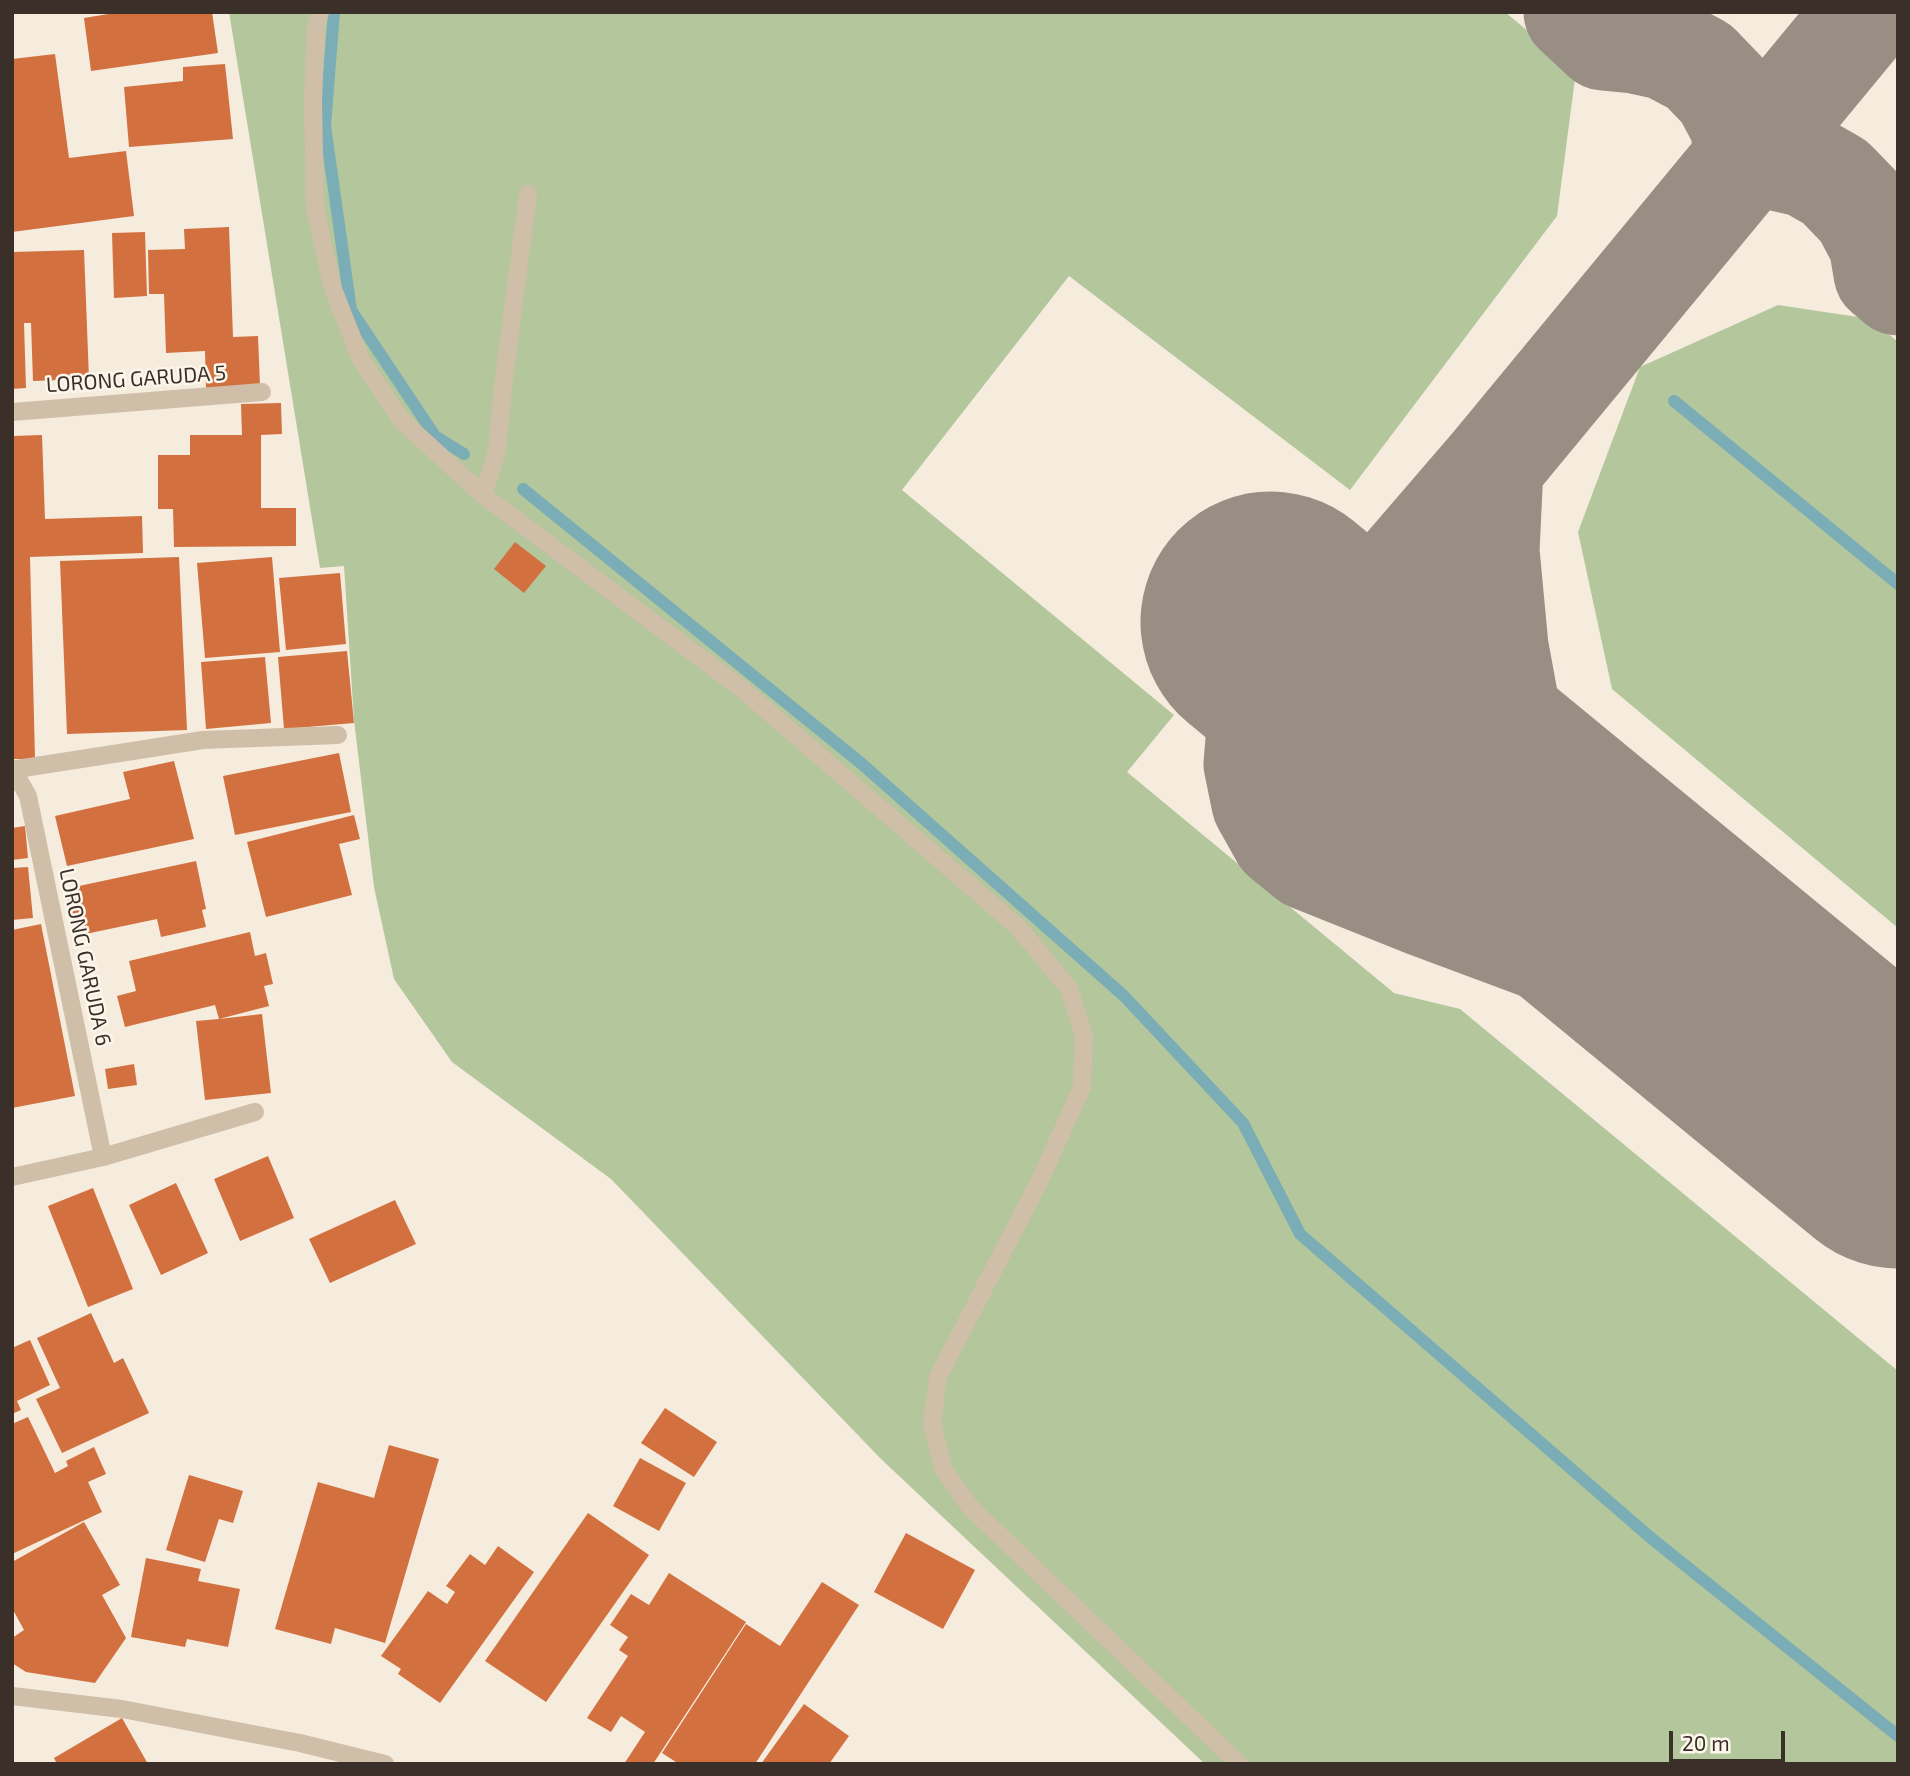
<!DOCTYPE html>
<html>
<head>
<meta charset="utf-8">
<style>
	body { margin:0 }
	#map { position:relative; width:1910px; height:1776px; overflow:hidden; background:#f5ecde; font-family:"Exo 2",sans-serif }
	canvas { display:block }
	.frame { position:absolute; inset:0; border:14px solid #3b3029; pointer-events:none }
	.scale { position:absolute; left:1669px; top:1731px; width:116px; height:32px; box-sizing:border-box; border:4px solid #3b3029; border-top:0; padding-left:9px; font-size:21px; line-height:24px; white-space:nowrap; color:#3b3029; -webkit-text-stroke:5px #fcf6eb; paint-order:stroke }
</style>
</head>
<body>
<div id="map">
<canvas width="1910" height="1776"></canvas>
<div class="frame"></div>
<div class="scale">20 m</div>
</div>
<script>
const ctx = document.querySelector('canvas').getContext('2d');
ctx.lineJoin = 'round';
function paint(path, color) { ctx.fillStyle = color; ctx.fill(path, 'evenodd'); }
const toPath = rows => new Path2D(rows.map(r => 'M' + r).join(''));
function strokePath(path, color, width, dash) { ctx.strokeStyle = color; ctx.lineWidth = width; ctx.lineCap = dash ? 'butt' : 'round'; ctx.setLineDash(dash || []); ctx.stroke(path); }
function drawText(font, color, halo, rows, align = 'center') {
  ctx.font = font + ' "Exo 2",sans-serif'; ctx.lineWidth = 5; ctx.setLineDash([]); ctx.textBaseline = 'middle'; ctx.strokeStyle = halo; ctx.fillStyle = color; for (const [text, x, y, turn = 0] of rows) {
    ctx.save(); ctx.translate(x, y); ctx.rotate((+turn || 0) * Math.PI / 180); ctx.textAlign = isNaN(turn) ? turn : align; if (halo) ctx.strokeText(text, 0, 0); ctx.fillText(text, 0, 0); ctx.restore();
  }
}
const green = toPath([
	[229,12,1505,12,1576,71,1557,216,1350,490,1069,276,902,490,1174,715,1127,772,1394,993,1460,1009,1898,1371,1898,1764,1205,1764,880,1458,611,1179,452,1062,394,979,374,887,354,720,344,566,320,568],
	[1778,305,1871,319,1898,342,1898,928,1612,689,1578,532,1640,367]
]);
const stream = toPath([
	[334,12,325,126,351,310,435,436,464,454],
	[1674,401,1898,584],
	[523,489,862,764,1124,996,1243,1123,1300,1234,1651,1538,1898,1736]
]);
const taxiway = toPath([
	[1575,12,1604,39,1635,42,1667,49,1699,66,1724,92,1741,124,1746,159,1772,158,1807,166,1835,182,1863,211,1880,243,1885,273,1898,284],
	[1492,466,1488,551,1497,647,1512,729,1517,742],
	[1311,655,1399,574,1492,466,1867,12],
	[1607,898,1528,844,1503,813,1496,782,1496,734,1488,704,1473,679,1439,651,1405,639,1371,638,1334,646,1311,655,1292,674,1273,698,1258,729,1255,764,1263,803,1282,837,1309,859,1424,905,1741,1023,1898,1144]
]);
const runway = toPath([
	[1271,622,1898,1138]
]);
const building = toPath([
	[120,12,212,12,218,53,91,71,84,18],
	[55,54,69,158,126,151,134,216,12,232,12,59],
	[225,64,233,139,129,147,124,87,183,81,183,67],
	[229,227,233,337,258,336,260,386,206,388,205,351,166,353,164,294,149,294,148,250,185,249,184,229],
	[145,232,147,296,114,298,112,233],
	[84,250,89,379,33,381,31,323,24,323,26,388,12,389,12,252],
	[281,403,282,434,261,435,261,508,296,508,296,546,174,547,173,509,158,509,158,455,190,455,190,435,242,435,241,404],
	[42,435,45,519,142,516,143,553,30,557,35,759,12,759,12,436],
	[515,542,546,566,524,593,494,569],
	[179,557,187,730,67,734,60,561],
	[272,557,280,652,205,658,197,563],
	[340,573,346,644,286,650,279,578],
	[347,651,354,723,284,729,278,657],
	[265,657,271,723,206,729,201,662],
	[339,753,351,812,235,835,223,776],
	[174,761,194,839,67,866,55,816,130,799,123,772],
	[354,815,360,839,339,844,352,895,266,917,247,842],
	[25,826,28,858,12,860,12,828],
	[196,861,206,909,202,910,206,927,161,937,157,919,76,936,65,889],
	[28,867,33,918,12,920,12,868],
	[41,924,75,1096,12,1108,12,930],
	[250,932,255,956,266,953,273,984,264,986,269,1006,219,1019,262,1014,271,1093,205,1100,196,1021,219,1019,215,1005,125,1027,117,996,136,991,129,961],
	[134,1064,137,1085,108,1089,105,1069],
	[268,1156,294,1218,240,1241,214,1179],
	[176,1183,208,1253,161,1275,129,1205],
	[93,1188,133,1289,88,1307,48,1206],
	[395,1200,416,1244,330,1283,309,1239],
	[91,1313,114,1363,123,1358,149,1413,62,1453,36,1399,60,1388,37,1338],
	[30,1340,50,1385,17,1401,21,1410,12,1414,12,1348],
	[665,1408,717,1442,694,1477,641,1443],
	[28,1417,55,1473,68,1466,66,1461,94,1447,106,1474,88,1482,102,1512,12,1554,12,1424],
	[389,1445,439,1459,385,1643,335,1628,331,1644,275,1629,318,1482,374,1498],
	[640,1458,686,1483,659,1531,613,1506],
	[189,1475,243,1491,233,1523,219,1519,205,1562,166,1550],
	[588,1513,649,1555,546,1702,485,1661],
	[84,1522,120,1585,102,1595,126,1638,95,1683,26,1672,12,1663,12,1638,24,1630,12,1608,12,1562],
	[906,1533,975,1570,943,1629,874,1592],
	[498,1546,534,1572,440,1703,398,1674,401,1669,381,1656,428,1591,447,1604,455,1592,446,1586,470,1554,485,1565],
	[146,1558,201,1569,198,1581,240,1589,228,1647,187,1639,185,1647,131,1637],
	[669,1573,746,1622,653,1764,624,1764,645,1732,621,1716,611,1732,587,1718,628,1656,619,1650,628,1637,610,1625,631,1594,649,1605],
	[822,1582,859,1605,755,1764,679,1764,662,1753,746,1624,780,1646],
	[804,1704,849,1736,829,1764,761,1764],
	[122,1718,148,1764,57,1764,54,1758]
]);
const lane = toPath([
	[320,12,316,27,313,100,315,209,333,289,361,360,401,420,483,495,742,689,1019,928,1069,989,1084,1035,1082,1087,1040,1180,938,1377,932,1423,943,1468,970,1507,1239,1764],
	[483,495,497,451,503,386,528,194]
]);
const street = toPath([
	[12,412,262,392],
	[17,769,203,740,338,735],
	[12,770,17,769,16,775,28,796,103,1157],
	[12,1177,103,1157,255,1112],
	[12,1696,122,1709,300,1743,385,1764]
]);
const streetNames = [
	["LORONG GARUDA 5",136,379,-4],
	["LORONG GARUDA 6",85,957,78]
];
paint(green, '#b4c69c');
strokePath(stream, '#7aadb5', 12);
strokePath(taxiway, '#988e84', 103);
strokePath(runway, '#988e84', 261);
paint(building, '#d2713f');
strokePath(lane, '#cfbea8', 18);
strokePath(street, '#cfbea8', 18);
drawText('21px', '#3b3029', '#fcf6eb', streetNames);
</script>
</body>
</html>
